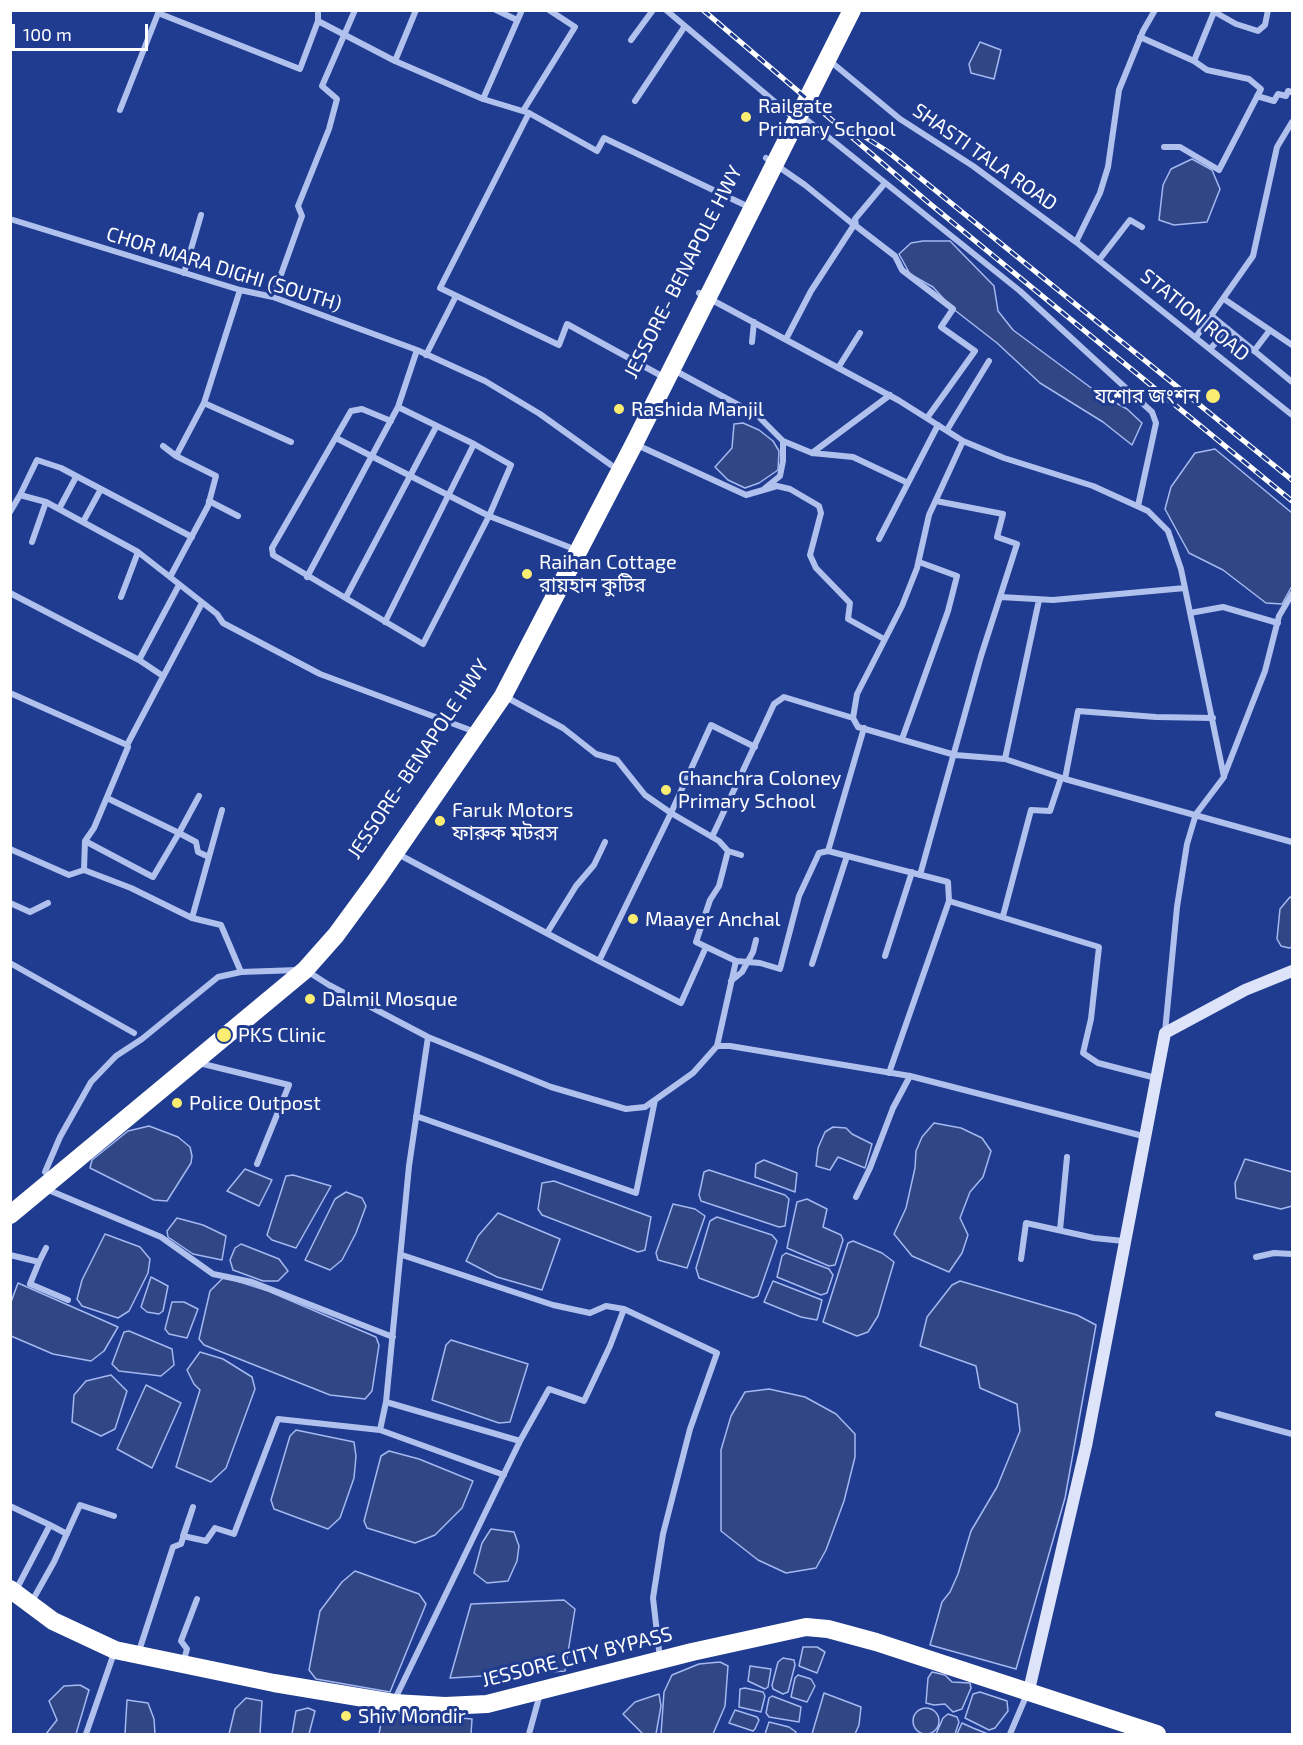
<!DOCTYPE html>
<html>
<head>
<meta charset="utf-8">
<style>
	body { margin:0 }
	#map { position:relative; width:1303px; height:1745px; overflow:hidden; background:#203c91; font-family:"Exo 2",sans-serif }
	canvas { display:block }
	.frame { position:absolute; inset:0; border:12px solid #fff; pointer-events:none }
	.scale { position:absolute; left:12px; top:24px; width:136px; height:27px; box-sizing:border-box; border:3px solid #fff; border-top:0; padding-left:8px; font-size:18px; line-height:21px; white-space:nowrap; color:#fff; -webkit-text-stroke:4px #203c91; paint-order:stroke }
</style>
</head>
<body>
<div id="map">
<canvas width="1303" height="1745"></canvas>
<div class="frame"></div>
<div class="scale">100 m</div>
</div>
<script>
const ctx = document.querySelector('canvas').getContext('2d');
ctx.lineJoin = 'round';
function paint(path, color) { ctx.fillStyle = color; ctx.fill(path, 'evenodd'); }
const toPath = rows => new Path2D(rows.map(r => 'M' + r).join(''));
function strokePath(path, color, width, dash) { ctx.strokeStyle = color; ctx.lineWidth = width; ctx.lineCap = dash ? 'butt' : 'round'; ctx.setLineDash(dash || []); ctx.stroke(path); }
function drawText(font, color, halo, rows, align = 'center') {
  ctx.font = font + ' "Exo 2","Noto Sans Bengali",sans-serif'; ctx.lineWidth = 6; ctx.setLineDash([]); ctx.textBaseline = 'middle'; ctx.strokeStyle = halo; ctx.fillStyle = color; for (const [text, x, y, turn = 0] of rows) {
    ctx.save(); ctx.translate(x, y); ctx.rotate((+turn || 0) * Math.PI / 180); ctx.textAlign = isNaN(turn) ? turn : align; if (halo) ctx.strokeText(text, 0, 0); ctx.fillText(text, 0, 0); ctx.restore();
  }
}
const water = toPath([
	[980,42,1001,50,994,79,971,73,969,64,980,42],
	[1192,159,1212,170,1220,189,1207,222,1174,225,1159,220,1163,185,1171,169,1192,159],
	[923,241,950,241,994,286,998,311,1013,330,1098,393,1127,409,1142,423,1132,445,1103,422,1040,383,997,343,952,308,933,287,910,274,899,254,911,243,923,241],
	[743,423,759,430,773,441,779,451,778,470,759,483,745,488,728,480,715,467,732,448,734,424,743,423],
	[1215,449,1292,513,1292,586,1282,604,1266,603,1223,570,1189,553,1165,509,1171,487,1195,453,1215,449],
	[1290,897,1292,898,1292,947,1289,948,1281,946,1277,939,1280,909,1290,897],
	[934,1123,961,1128,982,1138,991,1151,983,1177,970,1192,960,1218,968,1235,962,1253,949,1272,912,1256,894,1234,906,1208,915,1168,916,1151,922,1137,934,1123],
	[149,1126,178,1137,190,1147,192,1156,191,1163,167,1201,154,1200,90,1168,92,1160,128,1131,149,1126],
	[833,1127,846,1128,852,1134,872,1144,865,1168,838,1157,830,1170,816,1166,818,1148,825,1132,833,1127],
	[1245,1159,1292,1172,1292,1206,1281,1209,1236,1198,1235,1183,1245,1159],
	[764,1160,797,1173,795,1192,755,1177,756,1164,764,1160],
	[245,1169,272,1180,259,1206,227,1191,245,1169],
	[709,1170,785,1195,789,1199,785,1226,779,1227,701,1201,699,1195,704,1172,709,1170],
	[293,1175,331,1186,296,1248,272,1240,267,1235,286,1176,293,1175],
	[554,1181,651,1217,645,1250,638,1252,542,1215,538,1209,542,1183,554,1181],
	[346,1192,362,1198,366,1206,356,1233,342,1260,330,1270,305,1260,335,1199,346,1192],
	[807,1199,827,1209,823,1227,841,1235,843,1240,835,1265,829,1266,787,1248,797,1202,807,1199],
	[673,1204,695,1209,705,1216,687,1268,658,1260,656,1253,673,1204],
	[498,1213,560,1239,542,1290,497,1277,466,1261,478,1236,498,1213],
	[717,1217,772,1235,777,1241,758,1296,753,1298,699,1278,696,1268,710,1221,717,1217],
	[177,1218,203,1225,226,1236,222,1260,193,1254,168,1237,167,1231,177,1218],
	[105,1234,140,1247,150,1259,148,1273,129,1311,118,1318,82,1306,77,1299,82,1280,105,1234],
	[853,1241,882,1253,894,1262,878,1316,868,1332,857,1336,823,1322,848,1243,853,1241],
	[241,1244,279,1259,288,1271,278,1281,263,1281,233,1270,230,1260,235,1248,241,1244],
	[786,1253,829,1269,833,1275,827,1293,821,1295,777,1277,782,1256,786,1253],
	[151,1277,168,1286,163,1311,159,1314,147,1312,141,1307,151,1277],
	[224,1277,268,1291,376,1337,379,1345,372,1391,365,1399,330,1395,204,1345,199,1339,210,1291,224,1277],
	[773,1281,822,1300,817,1320,801,1317,764,1302,773,1281],
	[960,1281,1077,1315,1096,1325,1065,1498,1016,1669,930,1645,942,1602,950,1592,958,1574,971,1531,997,1487,1020,1431,1017,1404,980,1388,976,1366,920,1346,927,1317,952,1285,960,1281],
	[18,1283,118,1327,104,1351,91,1361,53,1354,11,1336,11,1302,18,1283],
	[172,1302,184,1302,198,1309,187,1338,169,1334,165,1329,172,1302],
	[129,1331,172,1349,174,1365,161,1376,119,1371,112,1364,124,1332,129,1331],
	[451,1340,528,1364,510,1422,499,1423,432,1400,446,1345,451,1340],
	[200,1352,223,1359,252,1377,255,1389,226,1468,211,1482,176,1467,200,1390,194,1384,187,1370,200,1352],
	[111,1375,127,1391,115,1429,101,1436,72,1422,74,1395,86,1381,111,1375],
	[146,1385,181,1403,152,1468,117,1449,146,1385],
	[769,1389,805,1397,836,1414,855,1434,855,1457,844,1501,826,1550,816,1568,786,1573,758,1560,721,1531,721,1450,731,1416,745,1392,769,1389],
	[296,1430,354,1442,356,1456,354,1478,340,1518,328,1529,274,1509,271,1500,290,1436,296,1430],
	[389,1451,419,1459,473,1481,462,1508,435,1535,415,1543,367,1528,364,1521,381,1456,389,1451],
	[491,1529,514,1532,519,1546,517,1561,508,1581,487,1583,474,1573,482,1543,491,1529],
	[355,1571,419,1594,426,1604,390,1692,316,1679,309,1670,320,1611,342,1582,355,1571],
	[564,1600,575,1609,565,1671,450,1678,471,1604,564,1600],
	[803,1647,817,1647,825,1652,817,1673,799,1666,803,1647],
	[783,1658,794,1660,795,1665,788,1692,783,1694,773,1689,772,1685,778,1662,783,1658],
	[720,1662,728,1666,725,1706,713,1734,661,1734,664,1692,672,1675,699,1664,720,1662],
	[750,1666,771,1669,768,1687,765,1689,748,1681,750,1666],
	[932,1672,945,1675,952,1682,970,1683,971,1688,962,1709,953,1712,945,1704,934,1705,926,1703,928,1678,932,1672],
	[798,1675,811,1679,815,1686,807,1702,791,1697,795,1678,798,1675],
	[80,1685,89,1690,76,1734,46,1734,57,1720,49,1701,64,1686,80,1685],
	[745,1688,763,1692,765,1696,761,1712,739,1707,740,1689,745,1688],
	[980,1692,1007,1701,1008,1711,995,1728,989,1730,965,1718,973,1694,980,1692],
	[824,1693,861,1707,859,1725,855,1734,812,1734,824,1693],
	[659,1694,661,1706,656,1734,643,1734,623,1714,635,1702,659,1694],
	[772,1696,801,1707,799,1722,769,1717,766,1713,769,1698,772,1696],
	[246,1698,262,1701,260,1734,229,1734,235,1709,246,1698],
	[127,1700,148,1703,154,1719,155,1734,125,1734,127,1700],
	'913 1721a13 13 0 1 1 26 0a13 13 0 1 1-26 0Z',
	[308,1708,315,1711,309,1734,292,1734,296,1711,308,1708],
	[735,1710,757,1717,759,1720,755,1729,753,1731,729,1723,735,1710],
	[406,1713,472,1719,471,1734,379,1734,382,1718,387,1714,406,1713],
	[948,1714,957,1717,959,1722,955,1734,936,1734,943,1718,948,1714],
	[769,1722,789,1727,796,1732,795,1734,765,1734,769,1722],
	[962,1723,973,1728,988,1734,957,1734,962,1723]
]);
const street = toPath([
	[318,10,318,21,395,61,483,99,529,113,597,151,604,138,751,208],
	[496,10,517,20],
	[666,10,794,118],
	[1213,11,1236,24,1258,31,1265,25,1268,10],
	[158,13,300,69,318,21],
	[1140,37,1194,61,1214,12],
	[631,40,653,10],
	[395,61,416,10],
	[830,61,900,119,973,166,1076,242,1292,415],
	[1257,96,1274,101,1278,94,1286,96,1288,91,1292,92],
	[483,99,522,10],
	[635,101,685,26],
	[792,108,1020,291,1152,412,1156,423,1138,506],
	[120,110,159,11],
	[523,111,575,27,549,10],
	[529,113,440,288,559,345,567,324,658,374],
	[1164,147,1180,147,1219,170,1261,89,1249,79,1207,70,1194,61],
	[766,158,805,185,854,225,811,291,786,339],
	[885,183,855,219,856,226,895,256,902,270,953,309,941,327,975,351,927,418],
	[10,219,240,290,273,297,417,350,485,381,540,414,611,465],
	[1076,242,1100,193,1108,167,1119,90,1143,31,1155,10],
	[1099,260,1130,220,1142,227],
	[184,273,201,215],
	[240,290,204,403,176,456,216,476,208,506,170,577,217,614,223,623,320,674,470,730],
	[699,293,898,400,963,441,1004,458,1093,486,1148,511,1168,531,1181,569,1224,777,1196,814,1187,844,1177,907,1165,1032],
	[273,297,302,216,298,206,329,129,337,99,322,86,355,10],
	[1224,299,1292,345],
	[1212,316,1292,382],
	[1196,337,1253,256,1277,147,1292,122],
	[752,342,754,322],
	[1211,348,1228,329],
	[1254,351,1270,330],
	[426,355,456,296],
	[838,368,860,333],
	[672,369,757,415,783,441,812,453,853,457,908,483],
	[204,403,291,442],
	[391,421,362,409,351,411,272,548,273,555,423,644,489,516,569,547],
	[947,430,989,361],
	[336,438,489,516,511,465,474,444,398,407],
	[963,441,929,515,917,568,902,606,857,694,853,718,858,727,955,755,1005,759,1065,779,1292,842],
	[637,445,746,495,777,486,790,489,819,506,821,513,810,555,816,568,850,603,848,619,884,639],
	[163,446,176,456],
	[812,453,890,395],
	[764,489,780,476,783,461,783,441],
	[20,495,37,460,61,468,192,537],
	[209,501,238,516],
	[59,509,76,477],
	[10,512,20,495,46,502,138,552,170,577],
	[83,522,101,489],
	[879,539,938,425],
	[32,542,46,502],
	[307,577,398,407,417,350],
	[10,593,139,660,163,676],
	[121,597,138,552],
	[346,597,436,427],
	[1000,597,1053,600,1185,588],
	[1190,613,1223,607,1278,623],
	[385,622,474,444],
	[139,660,179,585],
	[10,693,127,745,202,603],
	[504,696,563,728,596,754,617,760,645,795,671,813,599,961,681,1003,706,947],
	[864,728,828,851,948,882,949,901,889,1073],
	[902,739,948,611,957,576,919,562],
	[1005,759,1039,600],
	[1224,776,1265,671,1279,616,1292,594],
	[1065,779,1078,711,1156,717,1213,718],
	[199,796,179,833,196,842,198,852,209,857],
	[712,837,774,704,784,697,853,718],
	[85,841,153,877,179,833,107,798],
	[10,849,69,875,84,870,131,888,192,918,221,925,241,972],
	[728,851,741,855],
	[396,853,599,961],
	[84,870,85,841,94,828,128,747],
	[920,875,981,656,1017,544,997,537,1003,514,936,501],
	[949,901,1099,947,1091,1019,1083,1053,1098,1063,1156,1078],
	[10,903,30,912,48,903],
	[1003,916,1031,810,1050,811,1061,778],
	[192,918,222,810],
	[547,933,576,886,594,865,605,842],
	[885,956,912,872],
	[736,961,760,963,780,969,799,896,819,853,828,851],
	[10,963,134,1033],
	[812,964,847,856],
	[307,971,329,985,428,1037,551,1087,626,1109,645,1107,693,1073,717,1046,730,1046,910,1076,1143,1136],
	[731,981,742,972,753,952,756,940],
	[717,1046,736,961,696,942,710,900,719,886,728,851,719,841,671,813,711,725,755,747],
	[199,1063,289,1085,257,1164],
	[416,1116,636,1193,655,1100],
	[45,1172,60,1137,91,1082,116,1056,142,1039,218,977,241,972,298,970],
	[46,1189,161,1237,213,1274,252,1282,393,1337],
	[856,1197,870,1168,893,1108,910,1076],
	[1060,1230,1067,1157],
	[10,1255,39,1262,46,1248],
	[402,1255,553,1305,590,1313,606,1306,624,1309,717,1353,690,1429,663,1534,653,1598,660,1659],
	[1256,1257,1274,1253,1292,1254],
	[1021,1259,1026,1223,1094,1238,1124,1241],
	[39,1262,30,1284,68,1300],
	[1218,1414,1292,1434],
	[380,1430,504,1475],
	[520,1441,549,1389,584,1401,610,1346,624,1309],
	[10,1506,50,1525,16,1590],
	[50,1525,67,1534],
	[31,1603,54,1562,80,1505,114,1516],
	[138,1654,173,1547,181,1544,193,1507,183,1536,206,1541,215,1528,234,1534,278,1419,380,1430,386,1402],
	[183,1663,187,1649,181,1641,197,1599],
	[395,1699,520,1441,386,1402,409,1166,428,1037],
	[86,1734,114,1653],
	[529,1734,540,1694],
	[1010,1734,1027,1694]
]);
const secondary = toPath([
	[1029,1690,1086,1446,1165,1033,1245,990,1292,971]
]);
const highway = toPath([
	[10,1215,305,970,336,935,377,879,503,696,634,444,852,10],
	[10,1589,53,1621,115,1650,274,1683,394,1703,445,1706,487,1704,692,1652,806,1627,828,1629,876,1642,1157,1734]
]);
const rail = toPath([
	[703,10,929,203,1292,501],
	[854,130,887,151,1292,480]
]);
const markers = [
	[746,117,6,"#fbed71"],
	[1213,396,8,"#fbed71"],
	[619,409,6,"#fbed71"],
	[527,574,6,"#fbed71"],
	[666,790,6,"#fbed71"],
	[440,821,6,"#fbed71"],
	[633,919,6,"#fbed71"],
	[310,999,6,"#fbed71"],
	[224,1035,8,"#fbed71"],
	[177,1103,6,"#fbed71"],
	[346,1716,6,"#fbed71"]
];
const poiNames = [
	["Railgate",758,106],
	["Primary School",758,129],
	["যশোর জংশন",1200,396,"right"],
	["Rashida Manjil",631,409],
	["Raihan Cottage",539,562],
	["রায়হান কুটির",539,585],
	["Chanchra Coloney",678,778],
	["Primary School",678,801],
	["Faruk Motors",452,810],
	["ফারুক মটরস",452,833],
	["Maayer Anchal",645,919],
	["Dalmil Mosque",322,999],
	["PKS Clinic",238,1035],
	["Police Outpost",189,1103],
	["Shiv Mondir",358,1716]
];
const streetNames = [
	["SHASTI TALA ROAD",985,157,35],
	["CHOR MARA DIGHI (SOUTH)",224,269,17],
	["JESSORE- BENAPOLE HWY",683,272,-63],
	["STATION ROAD",1195,315,39],
	["JESSORE- BENAPOLE HWY",418,759,-56],
	["JESSORE CITY BYPASS",577,1657,-14]
];
paint(water, '#314685');
strokePath(water, '#a4b9ef', 1.5);
strokePath(street, '#b1c1ed', 6);
strokePath(secondary, '#dde4fa', 12);
strokePath(highway, '#fff', 18);
strokePath(rail, '#fff', 5);
strokePath(rail, '#203c91', 3, [9]);
for (const [x, y, r, color] of markers) { const dot = new Path2D(); dot.arc(x, y, r, 0, 2 * Math.PI); ctx.fillStyle = color; ctx.fill(dot); strokePath(dot, '#203c91', 2); }
drawText('20px', '#fff', '#203c91', poiNames, 'left');
drawText('20px', '#fff', '#203c91', streetNames);
</script>
</body>
</html>
